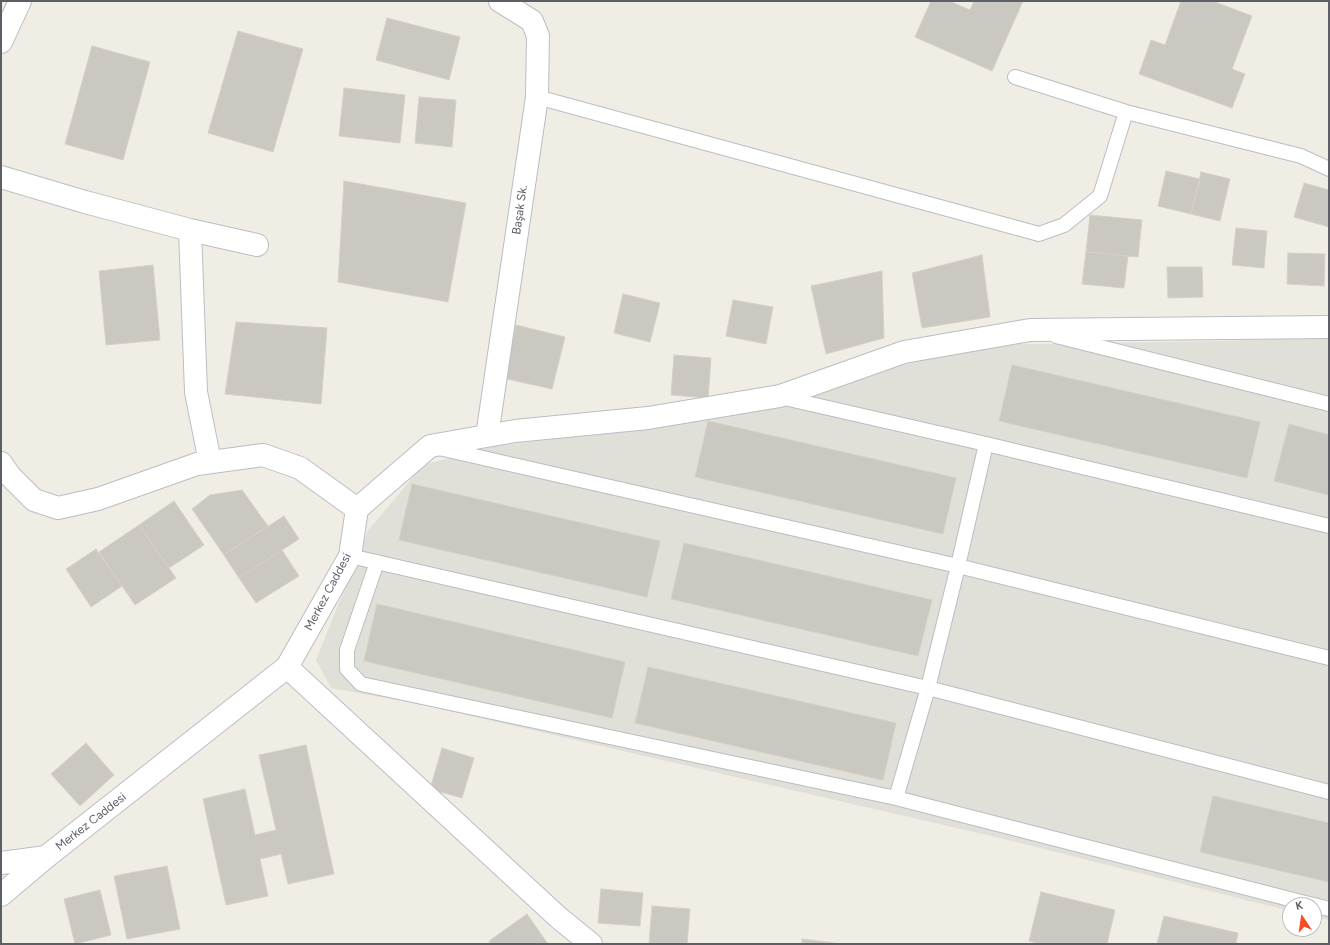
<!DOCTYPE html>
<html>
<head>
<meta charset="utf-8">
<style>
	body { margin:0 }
	#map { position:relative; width:1330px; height:945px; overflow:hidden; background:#f0eee4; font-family:Figtree,sans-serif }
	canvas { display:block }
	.frame { position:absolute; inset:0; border:2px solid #5c5f66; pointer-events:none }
	.north { position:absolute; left:1282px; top:897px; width:40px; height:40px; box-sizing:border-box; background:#fff; border:1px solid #bebfc2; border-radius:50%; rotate:347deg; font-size:11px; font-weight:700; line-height:16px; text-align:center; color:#5c5f66 }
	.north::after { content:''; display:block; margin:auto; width:14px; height:18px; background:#f64b23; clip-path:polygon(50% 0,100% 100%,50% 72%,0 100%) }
</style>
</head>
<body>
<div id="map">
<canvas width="1330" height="945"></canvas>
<div class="frame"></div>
<div class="north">K</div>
</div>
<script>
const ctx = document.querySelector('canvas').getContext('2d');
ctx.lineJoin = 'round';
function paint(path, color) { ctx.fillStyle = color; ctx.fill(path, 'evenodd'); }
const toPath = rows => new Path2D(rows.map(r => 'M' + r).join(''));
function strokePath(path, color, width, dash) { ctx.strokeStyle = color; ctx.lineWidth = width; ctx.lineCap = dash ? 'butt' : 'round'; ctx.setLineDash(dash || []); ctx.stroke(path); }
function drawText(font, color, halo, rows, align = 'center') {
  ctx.font = font + ' Figtree,sans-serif'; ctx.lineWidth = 3; ctx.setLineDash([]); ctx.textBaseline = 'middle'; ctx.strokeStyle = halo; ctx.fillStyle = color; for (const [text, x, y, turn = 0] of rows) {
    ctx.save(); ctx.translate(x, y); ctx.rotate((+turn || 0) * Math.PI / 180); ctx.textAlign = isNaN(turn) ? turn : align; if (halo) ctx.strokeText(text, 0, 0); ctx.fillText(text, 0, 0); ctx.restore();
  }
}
const industrial = toPath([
	[1329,337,1329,920,1314,917,1314,905,1290,905,1290,911,1000,838,419,704,331,688,316,660,368,531,423,465,495,446,562,438,727,414,850,378,998,342,1029,344,1224,341]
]);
const building = toPath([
	[931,1,949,1,970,10,974,1,1023,1,992,71,915,37,931,1],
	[1181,1,1212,1,1252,16,1232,69,1245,74,1232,108,1139,74,1151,40,1165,45,1181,1],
	[387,18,460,37,449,80,376,60,387,18],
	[238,31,303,49,273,152,208,133,238,31],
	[92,46,150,62,123,160,65,144,92,46],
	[344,88,405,95,400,143,339,136,344,88],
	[419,97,456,100,452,147,415,143,419,97],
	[1166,171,1200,179,1191,214,1158,206,1166,171],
	[1201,172,1230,179,1220,221,1191,214,1201,172],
	[344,181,466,203,448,302,338,282,344,181],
	[1304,183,1329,190,1329,227,1294,217,1304,183],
	[1090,215,1142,220,1138,257,1086,252,1090,215],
	[1236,228,1267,231,1264,268,1232,265,1236,228],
	[1086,252,1128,256,1124,288,1082,284,1086,252],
	[1288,253,1325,254,1324,286,1287,284,1288,253],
	[982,255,990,317,922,328,912,273,982,255],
	[153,265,160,340,106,345,99,271,153,265],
	[1167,267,1202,267,1203,297,1168,298,1167,267],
	[882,271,884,338,826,354,811,286,882,271],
	[623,294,660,303,650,342,614,333,623,294],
	[733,300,773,307,766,344,726,336,733,300],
	[236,322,327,328,321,404,225,394,236,322],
	[516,325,565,337,552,389,503,378,516,325],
	[674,355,711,358,708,398,671,395,674,355],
	[1012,365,1260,422,1247,478,999,421,1012,365],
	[708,421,956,478,943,534,695,477,708,421],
	[1289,424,1329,435,1329,495,1274,481,1289,424],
	[412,484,660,541,647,597,399,540,412,484],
	[242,490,268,526,224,555,192,509,210,495,242,490],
	[174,501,204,545,169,568,139,525,174,501],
	[284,516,299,539,239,578,224,555,284,516],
	[139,525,176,578,135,605,99,552,139,525],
	[684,543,932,600,918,656,671,599,684,543],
	[96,549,122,586,91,607,66,569,96,549],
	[282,550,299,576,256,603,239,578,282,550],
	[377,604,625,662,612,718,364,661,377,604],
	[648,667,896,723,883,780,635,723,648,667],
	[86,743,114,775,80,806,51,774,86,743],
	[306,745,334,874,288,884,281,854,260,859,268,896,226,905,203,799,245,789,255,835,276,830,259,755,306,745],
	[442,748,474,758,462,798,430,789,442,748],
	[1213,796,1329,823,1329,882,1200,852,1213,796],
	[167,866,180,929,127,939,114,876,167,866],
	[601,889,643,893,640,926,598,923,601,889],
	[100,890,111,935,75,944,64,899,100,890],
	[1041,892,1115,910,1107,944,1041,944,1029,941,1041,892],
	[652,906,690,909,687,944,649,944,652,906],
	[527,914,548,944,491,944,489,941,527,914],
	[1164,916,1238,933,1236,944,1157,944,1164,916],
	[802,939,842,944,802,944,802,939]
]);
const service = toPath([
	[1015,77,1126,112,1301,156,1329,169],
	[537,97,1039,234,1064,225,1100,196,1126,112],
	[1056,336,1329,404],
	[780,397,986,444,1329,526],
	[439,448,958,566,1329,658],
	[350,556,928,688,1329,792],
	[377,562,347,650,347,669,361,684,896,798,1313,905],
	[896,798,928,688,958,566,986,444],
	[1314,905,1329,909]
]);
const minor = toPath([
	[1,42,20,1],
	[1,177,85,202,190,230,257,245],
	[190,230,196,392,210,462],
	[487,436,537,97,538,36,532,21,500,1],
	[357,509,430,446,515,431,648,418,780,396,904,352,1030,330,1329,327],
	[287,667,559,918,591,944],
	[1,895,46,857]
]);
const tertiary = toPath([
	[1,463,10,476,34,500,58,508,98,499,197,464,263,455,300,468,357,509,350,556,287,667,46,857,1,863]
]);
const streetNames = [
	["Başak Sk.",520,210,-82],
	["Merkez Caddesi",328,592,-62],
	["Merkez Caddesi",91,822,-38]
];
paint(industrial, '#e0dfd8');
paint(building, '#cbc8c1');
strokePath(building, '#d5d1c2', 1);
strokePath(service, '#bbbdc4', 16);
strokePath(minor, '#bbbdc4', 24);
strokePath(tertiary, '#bbbdc4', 24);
strokePath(service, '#fff', 14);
strokePath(minor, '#fff', 22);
strokePath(tertiary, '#fff', 22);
drawText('12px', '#5c5f66', '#fff', streetNames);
</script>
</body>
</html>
